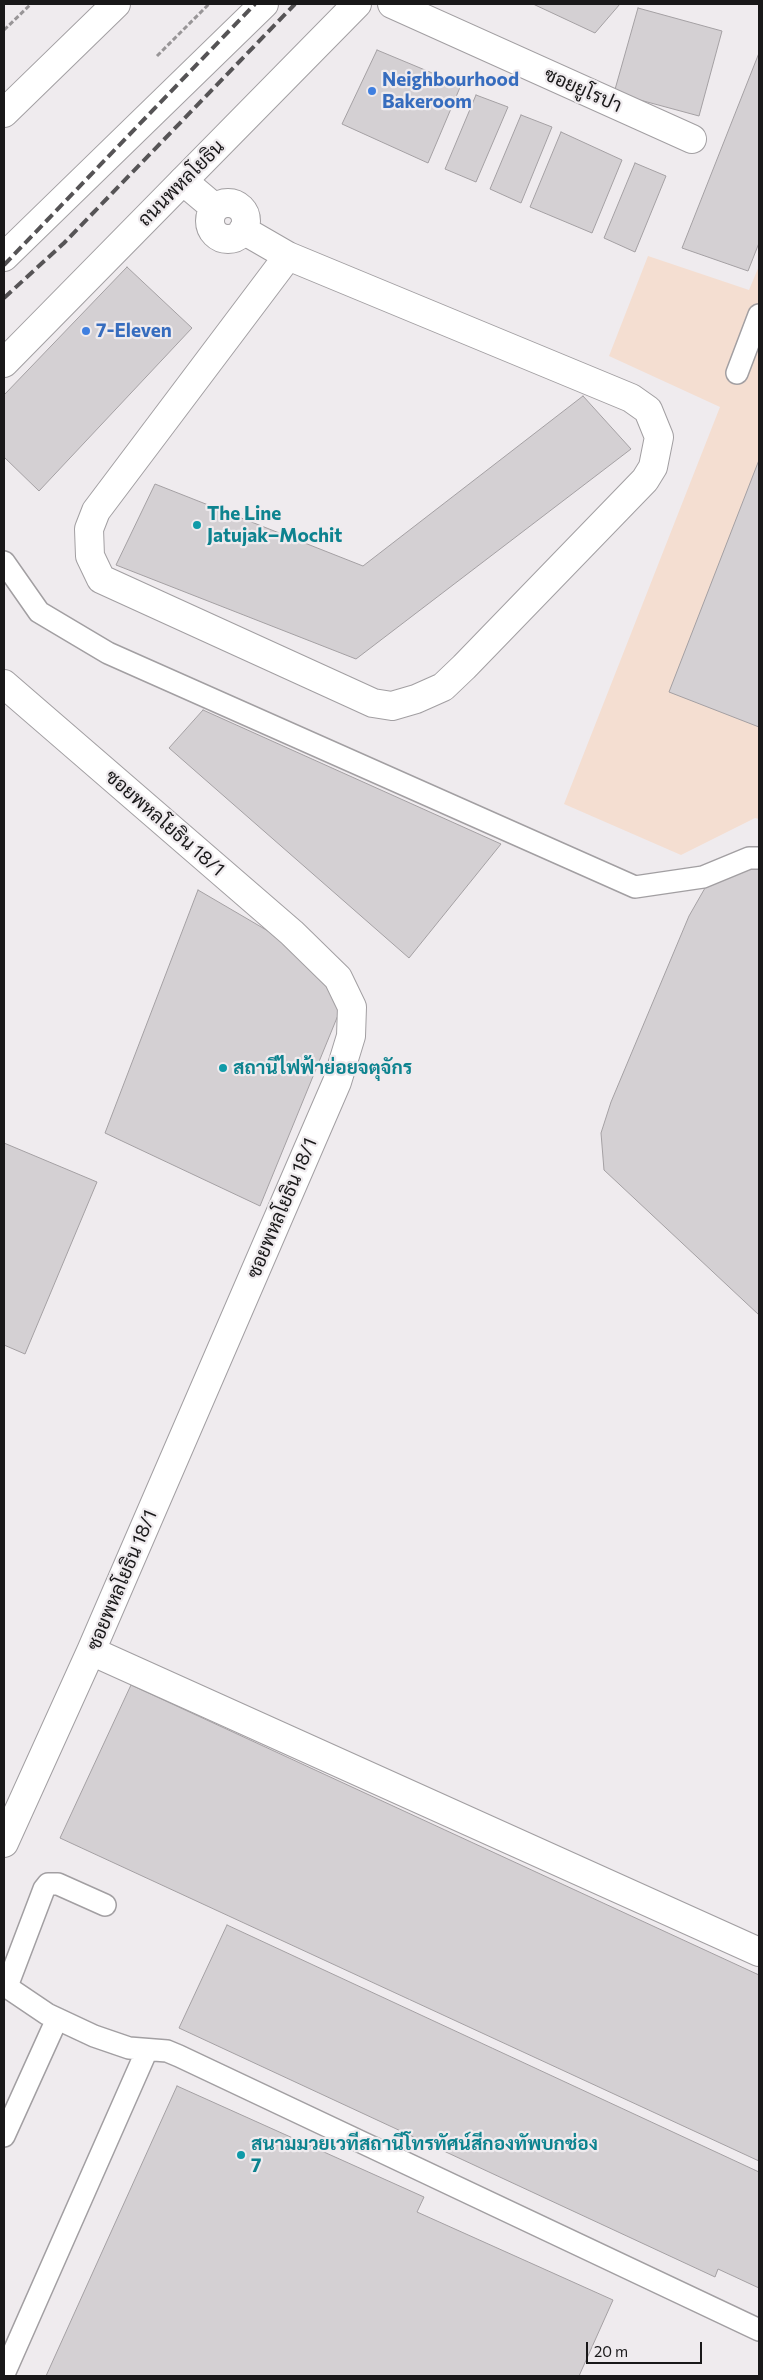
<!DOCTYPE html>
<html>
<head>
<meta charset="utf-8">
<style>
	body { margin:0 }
	#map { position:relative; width:763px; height:2380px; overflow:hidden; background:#efebee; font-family:Commissioner,sans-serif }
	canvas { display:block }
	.frame { position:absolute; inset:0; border:5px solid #191819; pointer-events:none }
	.scale { position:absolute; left:586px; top:2342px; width:116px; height:22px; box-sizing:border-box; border:2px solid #191819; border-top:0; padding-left:6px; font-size:15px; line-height:18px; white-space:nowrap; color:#191819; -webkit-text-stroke:4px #efebee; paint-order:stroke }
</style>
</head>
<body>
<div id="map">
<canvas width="763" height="2380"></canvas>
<div class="frame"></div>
<div class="scale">20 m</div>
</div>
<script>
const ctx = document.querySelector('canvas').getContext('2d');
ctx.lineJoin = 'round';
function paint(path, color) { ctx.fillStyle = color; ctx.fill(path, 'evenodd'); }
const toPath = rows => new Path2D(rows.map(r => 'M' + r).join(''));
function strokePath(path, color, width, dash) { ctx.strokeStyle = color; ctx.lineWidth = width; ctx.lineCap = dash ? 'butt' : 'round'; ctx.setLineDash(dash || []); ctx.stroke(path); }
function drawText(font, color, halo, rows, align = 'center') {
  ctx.font = font + ' Commissioner,Sarabun,sans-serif'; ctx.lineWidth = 4.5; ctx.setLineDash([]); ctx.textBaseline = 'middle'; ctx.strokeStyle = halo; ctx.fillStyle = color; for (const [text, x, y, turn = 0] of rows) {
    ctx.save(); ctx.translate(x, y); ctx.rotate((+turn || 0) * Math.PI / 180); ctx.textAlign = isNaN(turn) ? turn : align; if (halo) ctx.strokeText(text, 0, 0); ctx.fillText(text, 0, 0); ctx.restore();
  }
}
const commercial = toPath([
	[648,256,749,290,759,266,759,819,755,818,681,855,564,804,720,407,609,356]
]);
const building = toPath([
	[533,4,620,4,595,33,533,4],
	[638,8,722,31,699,116,614,93,638,8],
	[377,50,461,85,428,163,342,124,377,50],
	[759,53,759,243,748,271,682,248,759,53],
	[476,95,508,107,476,182,445,169,476,95],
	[521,115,552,127,521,203,490,189,521,115],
	[561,132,622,160,592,233,530,207,561,132],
	[635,163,666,176,635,252,604,238,635,163],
	[127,267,192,328,39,491,4,457,4,395,127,267],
	[583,396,631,449,356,659,116,565,155,484,363,566,583,396],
	[759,460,759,727,669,692,759,460],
	[203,710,501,844,409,958,169,748,203,710],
	[759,858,759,1315,604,1170,601,1133,611,1102,689,916,709,881,759,858],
	[198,890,321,962,343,1003,260,1206,105,1133,198,890],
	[4,1143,97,1182,25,1354,4,1345,4,1143],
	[131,1685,759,1975,759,2161,60,1838,131,1685],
	[227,1925,759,2172,759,2288,718,2269,715,2277,179,2028,227,1925],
	[177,2086,424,2197,417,2212,613,2300,579,2376,46,2376,177,2086]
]);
const path = toPath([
	[4,30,31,4],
	[157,56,209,4]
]);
const lane = toPath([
	[737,373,759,315],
	[4,562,39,612,108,653,635,887,703,877,749,858,759,858],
	[105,1905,58,1884,48,1884,44,1889,9,1981,10,1989,47,2014,94,2036,129,2048,167,2051,179,2056,759,2330],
	[4,2136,57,2019],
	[4,2374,147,2050]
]);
const street = toPath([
	[392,4,692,139],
	[183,181,215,208],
	'210 221a18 18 0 1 1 36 0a18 18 0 1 1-36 0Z',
	[243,230,288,256,631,398,648,410,659,437,653,467,645,480,464,667,443,687,416,699,392,706,373,703,101,579,90,556,89,529,96,511,288,256],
	[4,684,292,933,338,978,352,1007,351,1036,337,1082,91,1651,4,1843],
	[91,1651,759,1952]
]);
const primary = toPath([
	[4,113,116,4],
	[4,257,264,4],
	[4,363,357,4]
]);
const rail = toPath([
	[4,265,255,4],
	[4,298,64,243,295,4]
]);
const markers = [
	[372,91,5,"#3f7fe0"],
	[86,331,5,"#3f7fe0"],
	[197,525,5,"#0f9aa8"],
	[223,1068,5,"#0f9aa8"],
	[241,2155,5,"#0f9aa8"]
];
const shopNames = [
	["Neighbourhood",382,80],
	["Bakeroom",382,102],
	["7-Eleven",96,331]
];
const streetNames = [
	["ซอยยูโรปา",583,90,24],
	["ถนนพหลโยธิน",181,183,-45],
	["ซอยพหลโยธิน 18/1",165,823,41],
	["ซอยพหลโยธิน 18/1",282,1208,-67],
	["ซอยพหลโยธิน 18/1",122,1580,-67]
];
const cultureNames = [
	["The Line",207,514],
	["Jatujak–Mochit",207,536],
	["สถานีไฟฟ้าย่อยจตุจักร",233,1068],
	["สนามมวยเวทีสถานีโทรทัศน์สีกองทัพบกช่อง",251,2144],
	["7",251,2166]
];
paint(commercial, '#f4ded1');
paint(building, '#d4d0d3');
strokePath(building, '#a4a0a3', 1);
strokePath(lane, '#a29fa2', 24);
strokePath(street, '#a29fa2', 30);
strokePath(primary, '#a29fa2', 30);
strokePath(path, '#989597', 3, [5, 2.5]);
strokePath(lane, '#fff', 21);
strokePath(street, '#fff', 28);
strokePath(primary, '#fff', 28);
strokePath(rail, '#565456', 4, [10, 5]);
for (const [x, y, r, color] of markers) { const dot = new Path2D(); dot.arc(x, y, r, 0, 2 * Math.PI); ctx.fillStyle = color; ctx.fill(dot); strokePath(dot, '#efebee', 2); }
drawText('bold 19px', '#366cbe', '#efebee', shopNames, 'left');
drawText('19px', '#191819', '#efebee', streetNames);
drawText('bold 19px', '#0d838f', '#efebee', cultureNames, 'left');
</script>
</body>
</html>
